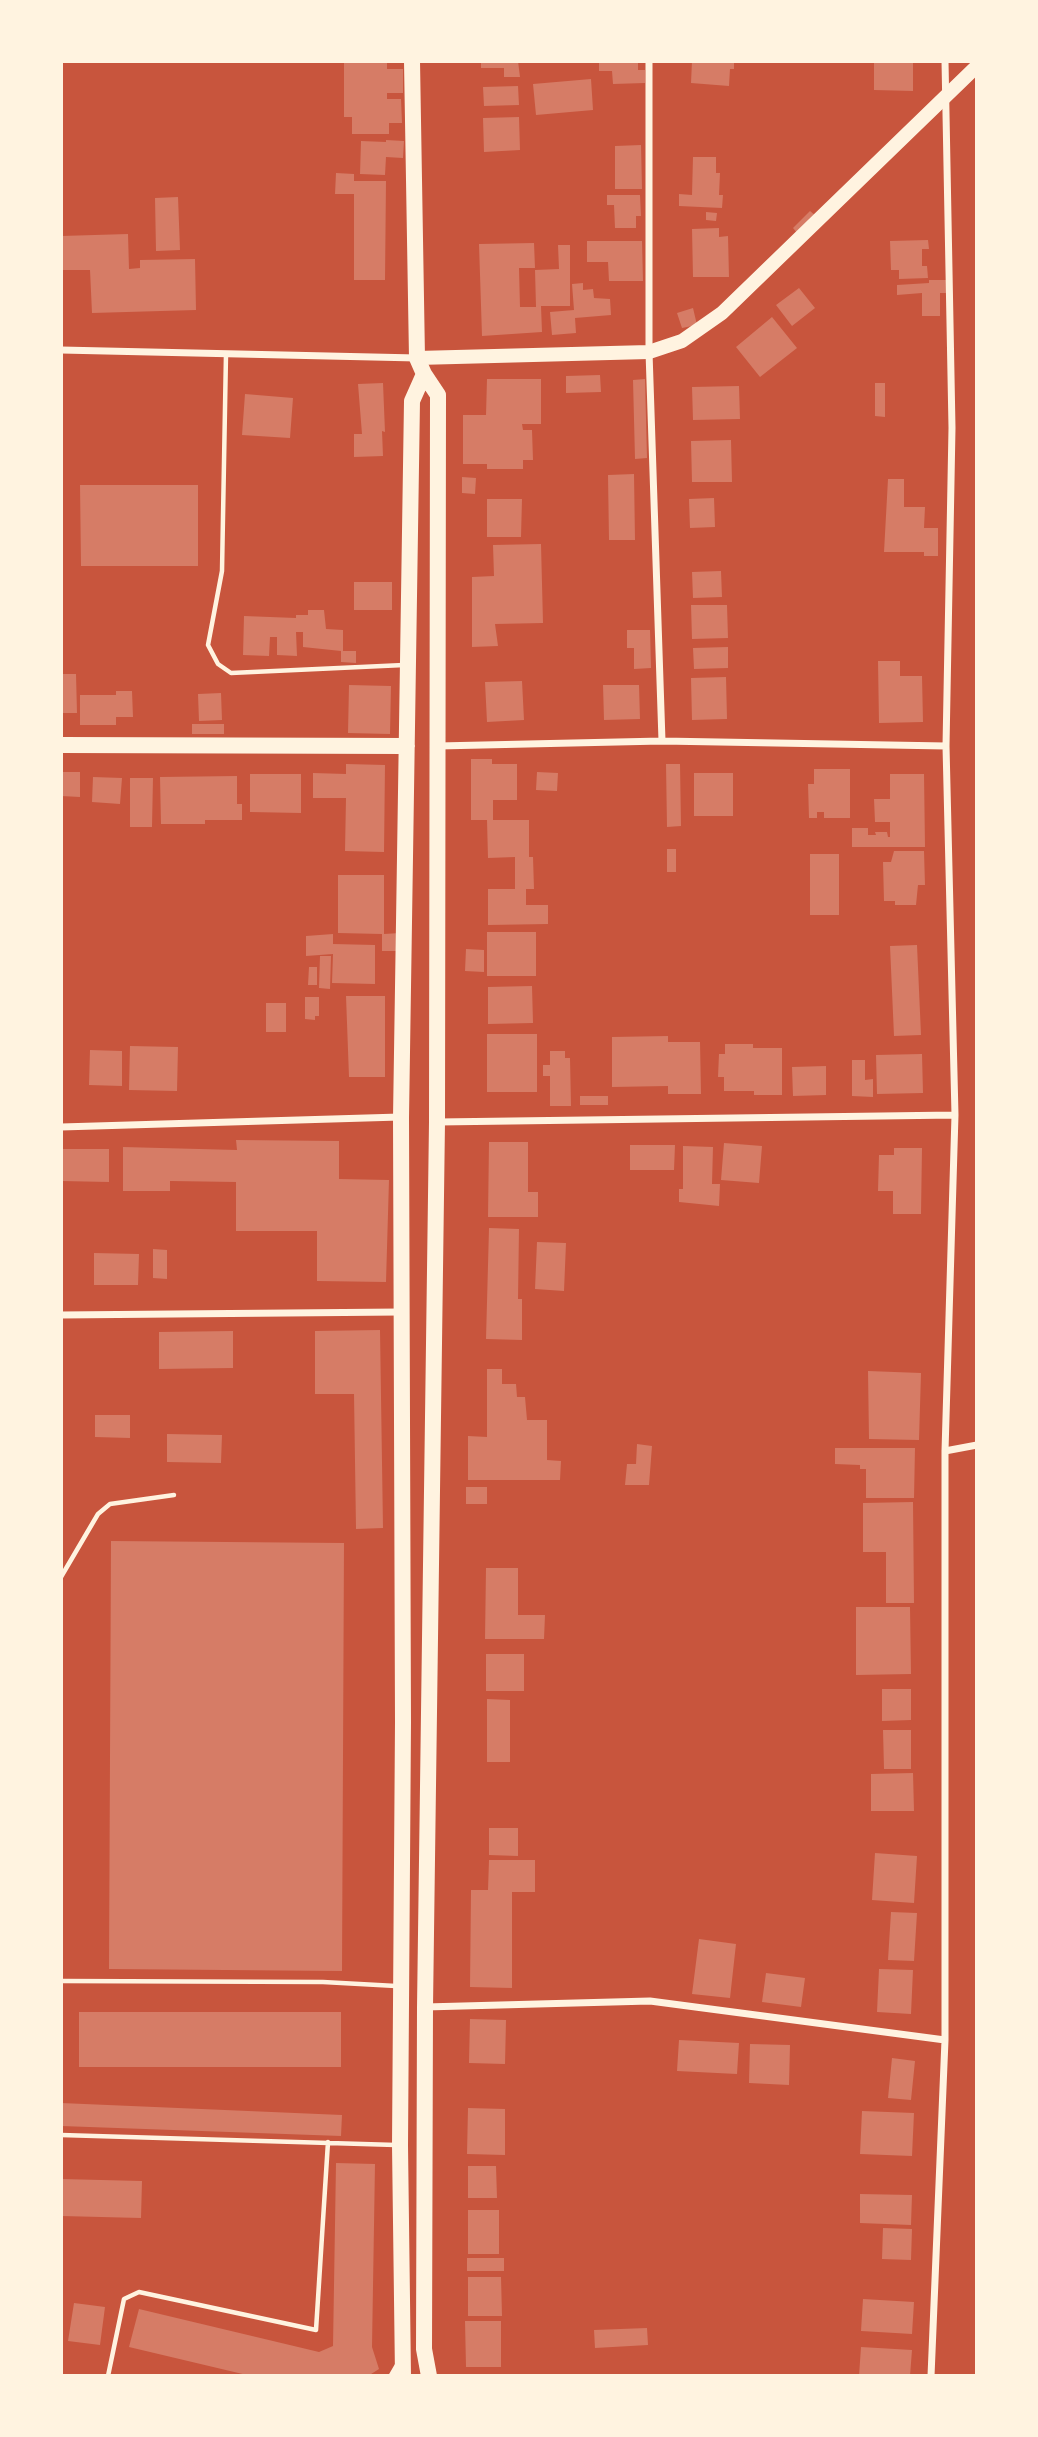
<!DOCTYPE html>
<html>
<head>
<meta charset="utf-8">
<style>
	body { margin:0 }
	#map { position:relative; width:1038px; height:2437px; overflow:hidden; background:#c8553d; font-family:"Titillium Web",sans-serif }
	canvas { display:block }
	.frame { position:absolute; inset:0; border:63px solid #fff3e0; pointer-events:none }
</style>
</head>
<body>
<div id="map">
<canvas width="1038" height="2437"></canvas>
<div class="frame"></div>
</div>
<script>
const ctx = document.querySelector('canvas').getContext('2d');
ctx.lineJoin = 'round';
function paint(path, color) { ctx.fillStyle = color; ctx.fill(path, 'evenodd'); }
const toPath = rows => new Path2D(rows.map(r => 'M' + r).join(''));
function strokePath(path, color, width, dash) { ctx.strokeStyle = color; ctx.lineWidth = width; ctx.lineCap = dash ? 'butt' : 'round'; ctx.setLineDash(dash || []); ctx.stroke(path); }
const building = toPath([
	[344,61,387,61,387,69,403,69,403,93,387,93,387,99,401,99,402,123,389,123,389,134,352,134,352,117,344,117],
	[481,61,518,61,520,77,504,77,504,68,481,68],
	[599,61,638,61,638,70,645,70,645,83,613,84,612,71,599,71],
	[692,61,734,61,734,69,730,69,729,86,691,83],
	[874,61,913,61,913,91,874,90],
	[591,79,593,110,536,115,533,84],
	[518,86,519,105,484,106,483,87],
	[519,117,520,150,484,152,483,118],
	[386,140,404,141,403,158,386,157,385,175,360,174,361,141,386,142],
	[641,145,642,189,615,189,615,146],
	[693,157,716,157,716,173,720,173,719,195,723,195,722,208,679,206,679,194,692,195],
	[336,173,354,174,354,181,386,181,385,280,354,280,354,194,335,194],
	[607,195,640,195,641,216,636,216,636,228,615,228,614,205,607,205],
	[178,197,180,250,156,251,155,198],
	[810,211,816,216,798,234,793,228],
	[706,212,717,213,716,221,706,220],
	[719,228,719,237,728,236,729,277,693,277,692,229],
	[128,234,129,269,140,268,140,260,195,259,196,310,92,313,90,270,61,270,61,236],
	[928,240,929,249,922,249,922,266,927,266,928,278,899,279,899,270,891,270,890,241],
	[587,241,642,241,643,281,609,281,608,262,587,262],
	[534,243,535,268,519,268,520,307,536,307,535,270,559,269,558,245,570,245,570,306,541,306,542,332,482,336,479,244],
	[929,280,950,280,951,293,940,293,940,316,922,316,922,293,897,295,897,285,929,283],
	[583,283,583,290,593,289,594,298,610,299,611,315,575,318,576,333,552,335,550,312,574,310,572,284],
	[799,288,815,308,792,326,776,305],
	[693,308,697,325,682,328,677,313],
	[772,317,797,348,760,377,736,347],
	[600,375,601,392,566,393,566,376],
	[487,379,541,379,541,424,522,424,523,430,532,430,533,460,523,460,523,469,487,469,487,464,463,464,463,415,486,415],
	[645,379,647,458,635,459,633,380],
	[383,383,385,432,382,431,383,456,354,457,354,434,362,434,358,384],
	[875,383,885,383,885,417,875,416],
	[739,386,740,419,693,420,692,387],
	[245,394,293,398,290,438,242,435],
	[731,440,732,482,692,482,691,441],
	[634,474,635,540,609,540,608,475],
	[462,477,476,478,475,494,462,493],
	[888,479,904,479,904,507,925,507,924,528,938,528,938,556,924,556,924,552,884,552],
	[80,485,198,485,198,566,81,566],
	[714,498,715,527,690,528,689,499],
	[487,499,522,499,521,537,487,537],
	[541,544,543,623,495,624,498,646,472,647,472,577,494,576,493,545],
	[721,571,722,597,693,598,692,572],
	[354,582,392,582,392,610,354,610],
	[691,605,727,605,728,638,692,639],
	[308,610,324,610,326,629,343,630,343,651,356,651,356,663,341,662,341,651,303,647,303,632,296,632,297,656,277,655,277,637,270,637,269,656,243,655,244,616,296,618,296,615,308,615],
	[627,630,650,630,651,668,634,669,634,648,627,648],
	[728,647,728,668,694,669,693,648],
	[878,661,900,661,900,676,922,676,923,722,879,723],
	[61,674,76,674,77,713,61,713],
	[726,677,727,719,692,720,691,678],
	[522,681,524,720,487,722,485,682],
	[349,685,391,686,390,734,348,733],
	[603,685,639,685,640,719,604,720],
	[116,691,132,691,133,717,116,717,116,725,80,725,80,695,116,695],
	[221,693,222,720,199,721,198,694],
	[192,724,224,724,224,734,192,734],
	[471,759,492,759,492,764,517,764,517,800,493,800,493,820,529,820,529,857,533,857,534,889,526,889,526,905,548,905,548,924,488,925,488,889,515,889,515,857,488,858,487,820,471,820],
	[346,764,385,765,384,852,345,851,346,798,313,798,313,773,346,774],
	[666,764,680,764,681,826,667,827],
	[814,769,850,769,850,818,824,818,824,812,817,812,817,818,809,818,808,784,814,784],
	[61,772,80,772,80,797,61,796],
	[537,772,558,773,557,791,536,790],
	[694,773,733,773,733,816,694,816],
	[250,774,301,774,301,813,250,812],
	[890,774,924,774,925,847,852,847,852,828,868,828,868,835,876,835,875,832,887,832,888,837,890,837,890,822,875,822,874,799,890,799],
	[237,776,237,804,242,804,242,820,205,820,205,824,161,824,160,777],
	[93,777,122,778,120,804,92,802],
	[130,778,153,778,152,827,130,827],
	[667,849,676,849,676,872,667,872],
	[894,851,924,851,925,885,918,885,916,905,895,905,895,901,884,901,883,862,891,862],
	[810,854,839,854,839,915,810,915],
	[338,875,384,875,384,934,400,933,400,951,382,951,382,934,338,933],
	[487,932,536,932,536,976,487,976],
	[333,934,333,944,375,945,375,984,332,983,333,954,306,956,306,936],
	[917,945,921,1035,894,1036,890,946],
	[466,949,484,950,484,972,465,971],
	[320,956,331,956,330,989,319,988],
	[309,967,317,967,317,985,308,985],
	[532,986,533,1023,488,1024,488,987],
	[346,996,385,996,385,1077,349,1077],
	[305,997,319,997,319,1016,315,1016,315,1020,305,1019],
	[266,1003,286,1003,286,1032,266,1032],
	[487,1034,537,1034,537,1092,487,1092],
	[668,1036,668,1042,700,1042,701,1094,668,1094,668,1086,612,1087,612,1037],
	[725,1044,753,1044,753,1048,782,1048,782,1095,754,1095,754,1091,724,1091,724,1077,718,1077,719,1054,725,1054],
	[130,1046,178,1047,177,1091,129,1090],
	[90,1050,122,1051,122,1086,89,1085],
	[550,1051,565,1051,565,1058,570,1058,571,1106,550,1106,550,1076,543,1076,543,1065,550,1065],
	[922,1054,923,1093,877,1094,876,1055],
	[852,1060,865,1060,865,1080,873,1079,873,1097,852,1096],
	[826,1066,826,1095,793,1096,792,1067],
	[580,1096,608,1096,608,1105,580,1105],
	[236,1140,339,1141,339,1179,389,1180,386,1282,317,1281,317,1231,236,1231,236,1182,170,1181,170,1191,123,1191,123,1147,237,1150],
	[489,1142,528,1142,528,1192,538,1192,538,1217,488,1217],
	[724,1143,762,1146,759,1183,721,1180],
	[630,1145,675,1145,674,1170,630,1170],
	[683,1146,713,1147,712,1184,720,1184,719,1206,679,1202,679,1189,683,1189],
	[894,1148,922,1148,921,1214,893,1214,893,1191,878,1191,879,1155,894,1155],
	[61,1149,109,1149,109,1182,61,1181],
	[489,1228,519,1229,518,1299,522,1299,522,1340,486,1339],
	[537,1242,566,1243,564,1291,535,1289],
	[153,1249,167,1250,167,1279,153,1278],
	[94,1253,139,1254,138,1285,94,1285],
	[380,1330,383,1528,356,1529,354,1394,315,1394,315,1331],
	[233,1331,233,1368,159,1369,159,1332],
	[487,1369,502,1369,502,1384,516,1384,517,1397,525,1397,527,1420,547,1420,547,1460,561,1461,560,1480,468,1480,468,1436,487,1437],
	[868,1371,921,1373,919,1440,869,1439],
	[95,1415,130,1415,130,1438,95,1437],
	[167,1434,222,1435,221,1463,167,1462],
	[637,1444,652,1446,649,1485,625,1485,627,1464,636,1464],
	[835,1448,915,1448,914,1498,866,1498,866,1469,860,1469,860,1465,835,1464],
	[466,1487,487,1487,487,1504,466,1504],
	[913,1502,914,1603,886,1603,886,1552,863,1552,863,1503],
	[111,1541,344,1543,342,1971,109,1969],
	[486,1568,518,1568,518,1615,545,1615,544,1639,485,1639],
	[856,1607,910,1607,911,1674,856,1675],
	[486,1654,524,1654,524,1691,486,1691],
	[882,1689,911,1689,911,1720,882,1721],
	[487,1699,510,1700,510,1762,487,1762],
	[883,1730,911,1730,911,1769,884,1769],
	[913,1773,914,1811,871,1811,871,1774],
	[489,1828,518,1828,518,1856,489,1855],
	[875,1853,917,1856,914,1903,872,1900],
	[489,1860,535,1860,535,1892,512,1892,512,1988,470,1987,471,1890,488,1890],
	[891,1912,917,1913,914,1961,888,1960],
	[699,1939,736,1944,730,1998,692,1994],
	[879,1969,913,1970,911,2014,877,2012],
	[766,1973,805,1978,801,2007,762,2002],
	[79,2012,341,2012,341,2067,79,2067],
	[470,2019,506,2020,505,2064,469,2063],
	[679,2040,739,2043,737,2074,677,2071],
	[750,2044,790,2045,789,2085,749,2083],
	[892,2058,915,2061,911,2100,888,2098],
	[61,2103,342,2115,341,2136,61,2126],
	[468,2108,505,2109,505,2155,467,2154],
	[862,2111,914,2113,912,2156,860,2154],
	[336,2163,375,2164,372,2347,379,2369,368,2376,251,2376,129,2347,139,2309,319,2352,333,2346],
	[468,2166,496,2166,497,2198,468,2198],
	[61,2179,142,2181,141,2218,61,2216],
	[860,2194,912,2195,911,2225,860,2223],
	[468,2210,499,2210,499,2254,468,2254],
	[883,2228,912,2229,911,2260,882,2259],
	[467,2258,504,2258,504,2271,467,2271],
	[468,2277,501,2277,502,2316,468,2316],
	[863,2299,914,2302,912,2334,861,2331],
	[74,2303,105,2307,100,2345,68,2341],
	[465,2321,501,2321,501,2367,466,2367],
	[647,2328,648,2345,595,2348,594,2330],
	[861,2347,912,2350,910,2376,859,2376]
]);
const service = toPath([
	[226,354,222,571,208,645,218,664,231,673,404,665],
	[61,1577,98,1514,110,1504,174,1495],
	[61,1981,323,1982,396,1986],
	[61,2135,396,2145],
	[108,2376,124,2299,139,2292,316,2330,328,2142]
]);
const minor = toPath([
	[649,61,649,352,662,741],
	[61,350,417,358],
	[438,746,662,741,946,746],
	[438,1122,955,1115],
	[61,1127,400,1117],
	[61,1315,400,1312],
	[945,1451,977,1445],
	[425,2007,650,2001,945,2040],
	[392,2376,399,2364],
	[931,2376,945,2040,945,1451,955,1115,946,746,952,428,945,61]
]);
const primary = toPath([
	[417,358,649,352,682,341,722,313,977,66]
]);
const trunk = toPath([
	[412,61,417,358,424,374,438,395,437,1122,425,2007,424,2349,429,2376],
	[61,745,407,746],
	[403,2376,400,2145,403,1722,401,1117,412,401,424,374]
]);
paint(building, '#d67c66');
strokePath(service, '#fff3e0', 4.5);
strokePath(minor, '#fff3e0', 7);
strokePath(primary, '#fff3e0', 14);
strokePath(trunk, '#fff3e0', 16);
</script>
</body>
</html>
